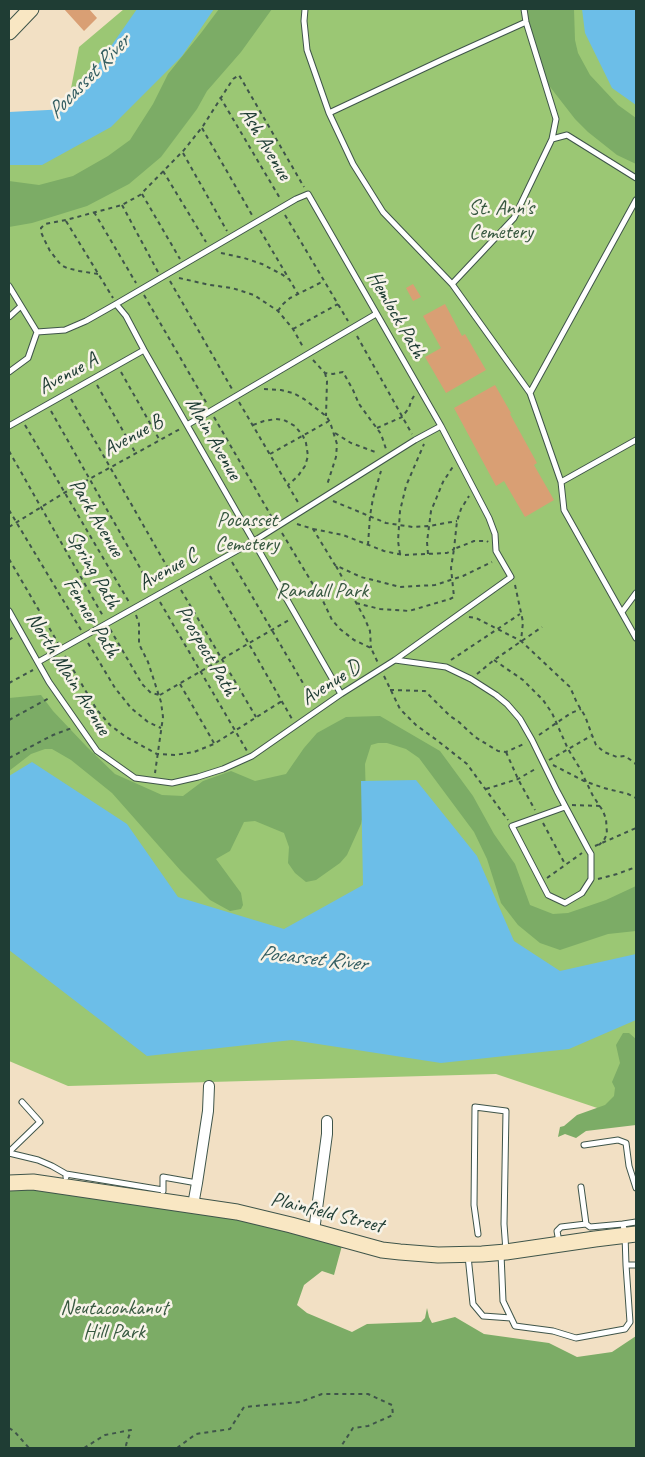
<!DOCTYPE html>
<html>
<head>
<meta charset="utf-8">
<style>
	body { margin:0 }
	#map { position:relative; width:645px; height:1457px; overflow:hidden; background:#f2e0c4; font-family:Caveat,sans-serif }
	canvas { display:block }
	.frame { position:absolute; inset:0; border:10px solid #1f3d34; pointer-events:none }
</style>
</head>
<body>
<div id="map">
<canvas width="645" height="1457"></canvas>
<div class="frame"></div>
</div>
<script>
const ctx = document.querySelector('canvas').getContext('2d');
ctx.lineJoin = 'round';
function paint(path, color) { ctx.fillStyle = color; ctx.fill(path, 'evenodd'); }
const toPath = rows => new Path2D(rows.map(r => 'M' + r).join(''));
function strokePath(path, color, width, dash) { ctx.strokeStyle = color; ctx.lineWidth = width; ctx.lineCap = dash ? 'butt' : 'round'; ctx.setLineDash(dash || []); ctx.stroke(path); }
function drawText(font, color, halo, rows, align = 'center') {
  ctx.font = font + ' Caveat,sans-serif'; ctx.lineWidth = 5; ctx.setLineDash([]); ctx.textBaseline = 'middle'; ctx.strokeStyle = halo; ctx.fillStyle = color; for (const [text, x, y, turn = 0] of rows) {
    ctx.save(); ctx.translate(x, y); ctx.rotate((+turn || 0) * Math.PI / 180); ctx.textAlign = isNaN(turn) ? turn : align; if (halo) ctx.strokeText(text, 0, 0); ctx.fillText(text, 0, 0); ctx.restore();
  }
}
const green = toPath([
	[124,9,636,9,636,1121,496,1074,68,1086,9,1061,9,120,67,109,79,47]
]);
const forest = toPath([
	[219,9,272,9,241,52,207,91,197,109,161,157,129,184,87,206,32,223,9,227,9,181,39,185,73,176,108,156,130,140,153,104,168,74,201,33],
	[527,9,574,9,575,40,578,53,590,75,618,105,636,118,636,164,617,155,588,132,575,119,547,83,528,26],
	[41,695,53,711,87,747,115,774,162,795,183,796,203,781,231,771,255,781,286,774,304,748,317,733,346,717,380,716,440,751,473,796,494,834,515,864,530,905,553,914,568,913,606,900,636,886,636,931,608,934,560,950,540,943,518,925,501,903,487,859,474,832,419,758,406,749,387,743,378,743,371,745,365,764,366,801,361,824,347,855,340,863,316,880,306,882,295,873,288,863,289,847,284,833,255,821,244,822,230,851,216,859,241,893,243,905,241,909,230,911,210,900,181,871,112,793,71,760,52,749,45,749,31,754,9,771,9,698],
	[623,1033,629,1033,636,1039,636,1125,586,1131,576,1138,565,1134,558,1137,560,1127,564,1126,577,1115,605,1105,614,1096,615,1088,612,1082,620,1063,616,1045],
	[9,1183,199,1207,343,1242,334,1275,322,1271,304,1285,297,1305,307,1313,352,1332,367,1324,421,1322,425,1318,427,1308,429,1317,432,1323,455,1317,484,1334,549,1343,577,1357,612,1352,636,1336,636,1448,9,1448]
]);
const water = toPath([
	[137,9,214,9,182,56,111,127,42,165,9,165,9,112,67,109],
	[582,9,636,9,636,105,612,88,585,33],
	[32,762,127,824,178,897,284,929,363,885,361,781,416,780,477,856,514,941,560,971,636,954,636,1020,569,1049,441,1063,292,1040,147,1056,9,950,9,776]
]);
const building = toPath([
	[64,9,89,9,97,18,84,31],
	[413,284,421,297,413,301,406,288],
	[445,304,462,336,465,334,486,370,446,393,425,357,441,348,423,316],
	[495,385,511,413,510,414,537,463,534,465,554,500,525,517,504,481,496,486,454,408]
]);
const path = toPath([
	[220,97,281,200],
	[202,128,252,215],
	[183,153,227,231],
	[163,171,206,242],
	[142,194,180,259],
	[122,205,158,272],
	[94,212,136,283],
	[285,215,348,321],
	[66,221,113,298],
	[260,230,298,294],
	[221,253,244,258,262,264,283,275,288,279],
	[98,274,79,271,67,268,61,265,50,251,44,239,41,232,41,228,45,224,66,220,122,205,140,195,184,150,203,126,233,79,239,75,304,187],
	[179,278,210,285,232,288,254,295,278,311,293,329,303,347],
	[170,281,232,389],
	[144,295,207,404],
	[278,311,282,305,290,298,324,281],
	[293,329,338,304],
	[357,336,412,434],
	[313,360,325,373,333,374,343,372,353,390,359,404,381,434,386,449],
	[121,372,159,439],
	[325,373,327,381,326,416],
	[97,385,135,452],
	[264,389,281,390,293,393,304,399,326,416,330,422,337,444,336,457,327,485],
	[71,399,173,577],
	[239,402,299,504],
	[51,411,152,589],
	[214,417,274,521],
	[25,425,129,602],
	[253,425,264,421,276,419,284,420,295,426,303,436,306,443,308,456,305,466,298,476,288,485],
	[377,428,402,417,409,408,411,401,414,396],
	[335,433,351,443,378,453],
	[9,451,103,616],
	[270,454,329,421],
	[333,501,386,523,413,527,429,526,457,521],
	[9,510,81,630],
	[297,524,313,529,335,565,361,577,400,587,435,585,463,576,492,562],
	[9,527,64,493,180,429],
	[313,529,343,535,384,551,403,555,447,553,454,549,457,521,461,509,469,496],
	[282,533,323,601,332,620,340,629,354,640,371,648,378,663],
	[368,545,370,516,373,498,381,471],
	[400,554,398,541,400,511,406,486,424,444],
	[428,554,427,542,431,511,443,482,454,465],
	[9,559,58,643],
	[232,562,314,702],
	[336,566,365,619,370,631,371,648],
	[210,576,292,719],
	[515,585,523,622,521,641,570,687,577,703,585,716,592,735,596,745,604,752,617,757,625,756,635,763,636,765],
	[181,590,256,717],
	[160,602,247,751],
	[356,603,380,609,409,611,450,599,454,597,451,568,454,549,474,541,487,541,488,542],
	[136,615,139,624,139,644,148,662,161,702,163,717,155,773],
	[469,617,476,618,521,641],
	[110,629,142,684,151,693,160,695],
	[9,640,15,636],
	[88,643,115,688,131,708,148,722,161,728],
	[65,656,97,710,110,725,126,737,157,754,175,755,194,752,214,744,282,701],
	[451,660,520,614],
	[494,660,523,680,543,700,552,713,568,749,579,767,593,796,603,811,606,819,607,834,604,840,599,845],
	[477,674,494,660,542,627],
	[384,676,400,709,416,725,438,741,467,764,508,820],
	[9,683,33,670],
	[180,684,214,743],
	[390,690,425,691,450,716,459,722,475,737,498,751,506,752,526,743],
	[160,695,289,620],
	[9,720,51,697],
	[539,735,571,713,581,709],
	[506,752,518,779,535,810],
	[9,758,53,735,72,728],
	[549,760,591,736],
	[553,765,584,781,604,788,628,794,636,798],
	[486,789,518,779,537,768],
	[572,805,600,806],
	[543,823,565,864],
	[595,846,636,828],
	[547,878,582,853],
	[598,879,617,874,636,867],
	[9,1428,14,1431,29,1448],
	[84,1448,105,1435,131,1430,126,1445,128,1448],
	[177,1448,196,1434,230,1429,244,1407,300,1402,322,1394,368,1394,392,1405,393,1415,368,1426,353,1428,340,1448]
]);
const service = toPath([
	[305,9,304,21,307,50,329,113,353,164,383,212,452,284,530,393,561,482,564,510,636,638],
	[524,9,526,22,556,119,552,139],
	[329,113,444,59,526,22],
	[452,284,514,218,552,139,567,135,636,178],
	[9,286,37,332,65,330,86,321,116,304,296,199,308,194,441,426,489,518,495,534,496,551,511,577,395,660,341,694,252,756,223,769,198,777,172,783,135,778,97,751,49,682,9,611],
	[116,304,126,316,144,350,341,694],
	[9,317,21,306],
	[9,372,28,358,37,332],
	[530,393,636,200],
	[187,425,376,314],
	[9,426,144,350],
	[561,482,636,440],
	[622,612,636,593],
	[395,660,446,667,471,679,496,695,507,704,520,719,532,740,557,791,588,849,591,854,591,879,582,893,565,903,548,895,512,826,565,807],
	[38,662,254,541,415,440,441,426],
	[584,1145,618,1140,626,1143,629,1166,636,1188],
	[9,1152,40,1122,22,1102],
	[9,1153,38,1160,52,1166,66,1174,66,1177],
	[66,1174,163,1190],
	[581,1187,586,1224,590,1227,623,1224],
	[163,1191,163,1177,197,1183],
	[636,1222,623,1224,625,1235,626,1265,636,1265],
	[478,1234,474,1205,475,1107,506,1111,504,1224,506,1251],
	[559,1242,557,1231,561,1227,586,1224],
	[501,1254,503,1301,515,1326,553,1331,576,1338,625,1329,630,1322,626,1265],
	[468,1256,473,1304,483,1316,511,1318]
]);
const minor = toPath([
	[193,1205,197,1183,208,1111,209,1086],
	[314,1231,327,1134,327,1121]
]);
const secondary = toPath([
	[9,32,31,9],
	[9,1183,33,1182,237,1212,291,1225,382,1250,400,1252,438,1255,482,1254,506,1252,595,1239,636,1234]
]);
const streetNames = [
	["Ash Avenue",265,144,59],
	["Hemlock Path",396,315,60],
	["Avenue A",68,374,-29],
	["Avenue B",133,436,-29],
	["Main Avenue",213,439,60],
	["Park Avenue",96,518,59],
	["Spring Path",93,570,60],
	["Avenue C",168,570,-29],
	["Fenner Path",91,618,59],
	["Prospect Path",206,651,60],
	["North Main Avenue",68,674,58],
	["Avenue D",331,683,-33],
	["Plainfield Street",327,1213,14]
];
const parkNames = [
	["St. Ann's",501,208],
	["Cemetery",501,232],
	["Pocasset",247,520],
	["Cemetery",247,544],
	["Randall Park",322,591],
	["Neutaconkanut",114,1308],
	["Hill Park",114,1332]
];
const waterNames = [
	["Pocasset River",89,77,-46],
	["Pocasset River",313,959,6]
];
paint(green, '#9bc774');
paint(forest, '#7cac66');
paint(water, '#6cbee8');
paint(building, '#d99f74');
strokePath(service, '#3f554a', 7);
strokePath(minor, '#3f554a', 12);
strokePath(secondary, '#3f554a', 17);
strokePath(path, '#3f554a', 2, [4, 4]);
strokePath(service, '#fff', 5);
strokePath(minor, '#fff', 10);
strokePath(secondary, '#f9e7c3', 15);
drawText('21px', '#1f3d34', '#f7f3e8', streetNames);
drawText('21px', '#385941', '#f7f3e8', parkNames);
drawText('italic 22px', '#325d61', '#f7f3e8', waterNames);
</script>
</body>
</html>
